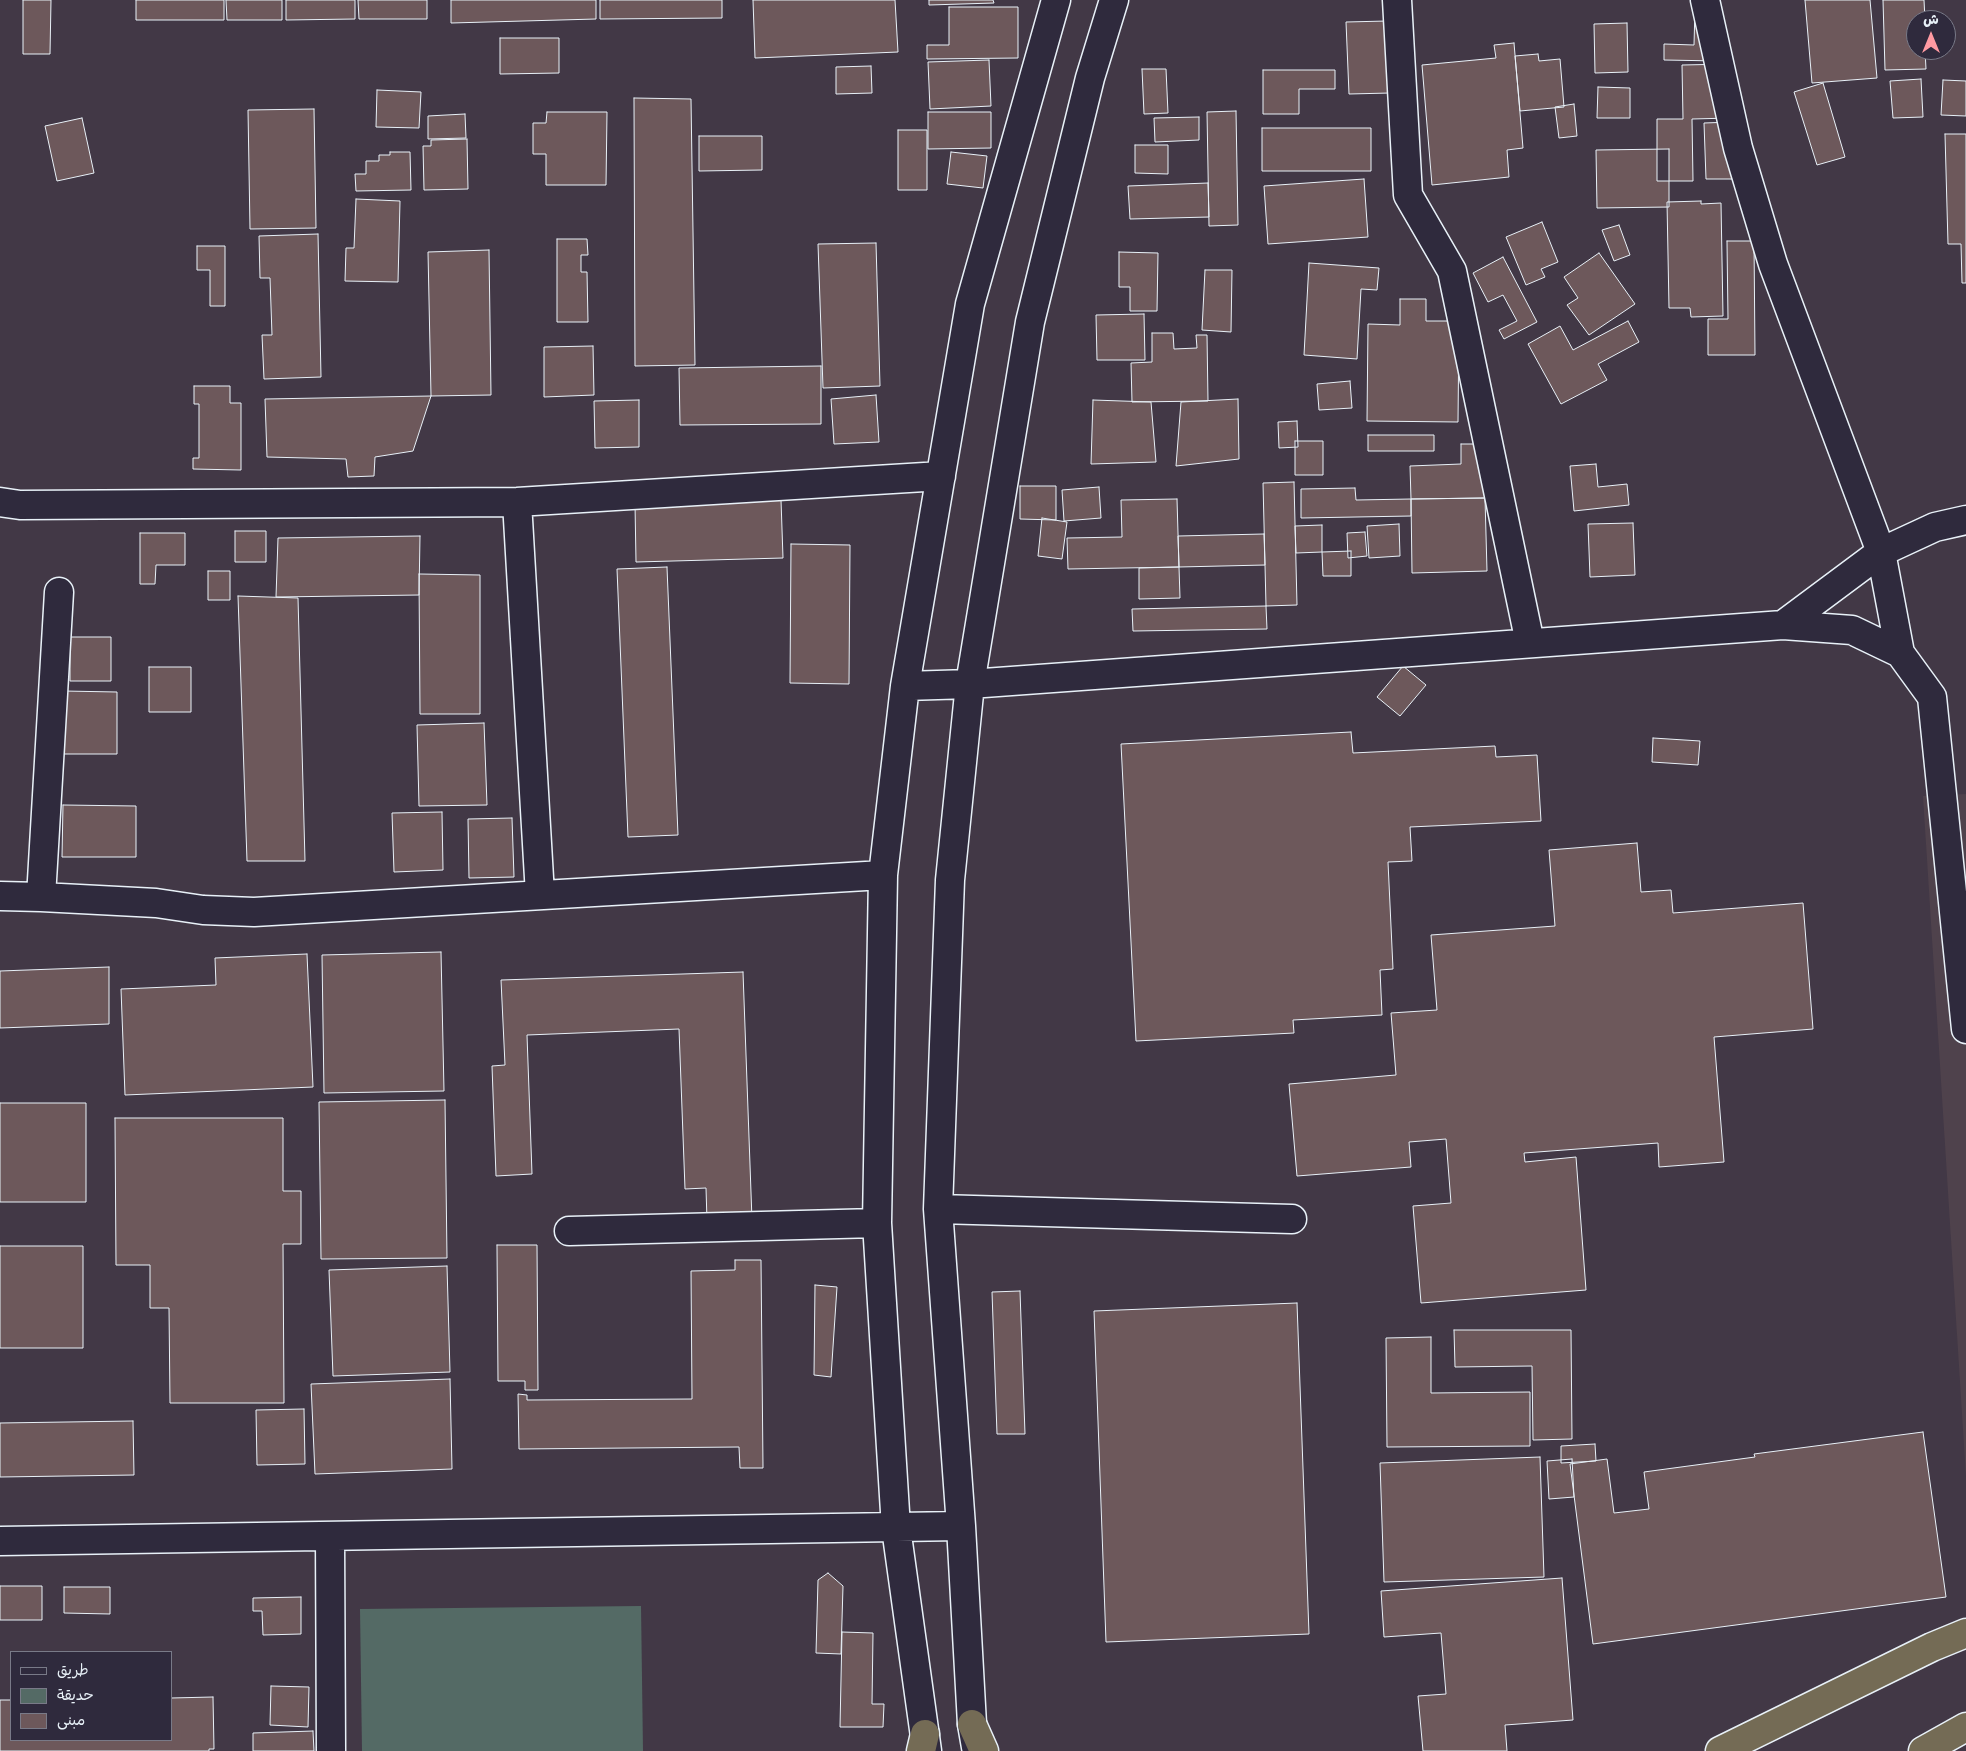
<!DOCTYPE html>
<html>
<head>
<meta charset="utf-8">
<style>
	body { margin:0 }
	#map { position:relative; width:1966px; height:1751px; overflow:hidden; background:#423846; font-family:"Indie Flower","Playpen Sans Arabic",sans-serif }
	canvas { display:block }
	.legend { position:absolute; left:10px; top:1651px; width:162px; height:90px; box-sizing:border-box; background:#2f2a3d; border:1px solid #797a88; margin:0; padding:6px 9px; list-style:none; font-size:15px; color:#e8f1f8 }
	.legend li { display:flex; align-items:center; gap:10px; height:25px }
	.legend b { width:25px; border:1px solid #797a88 }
	.north { position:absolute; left:1906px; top:10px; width:50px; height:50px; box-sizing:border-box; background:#2f2a3d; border:1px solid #797a88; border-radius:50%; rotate:0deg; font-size:14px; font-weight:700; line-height:20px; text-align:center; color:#e8f1f8 }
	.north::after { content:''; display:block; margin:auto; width:18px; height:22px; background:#ff9aa2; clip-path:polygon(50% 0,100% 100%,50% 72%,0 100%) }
</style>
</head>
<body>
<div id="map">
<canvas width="1966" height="1751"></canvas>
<ul class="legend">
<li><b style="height:6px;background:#2f2a3d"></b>طريق</li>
<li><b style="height:14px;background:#546a65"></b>حديقة</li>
<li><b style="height:14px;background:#6d585b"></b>مبنى</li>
</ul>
<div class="north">ش</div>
</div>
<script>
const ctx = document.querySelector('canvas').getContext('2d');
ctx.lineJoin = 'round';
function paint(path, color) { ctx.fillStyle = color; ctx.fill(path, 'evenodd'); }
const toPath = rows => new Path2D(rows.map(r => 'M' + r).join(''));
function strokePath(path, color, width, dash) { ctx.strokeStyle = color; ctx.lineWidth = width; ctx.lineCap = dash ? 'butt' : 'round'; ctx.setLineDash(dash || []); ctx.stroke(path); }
const built = toPath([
	[1966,794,1966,1477,1923,796]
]);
const green = toPath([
	[641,1606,643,1751,362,1751,360,1609]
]);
const building = toPath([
	[23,0,51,0,50,54,23,54,23,0],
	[136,0,224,0,224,20,136,20,136,0],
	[226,0,282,0,282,20,227,20,226,0],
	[286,0,355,0,355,19,286,20,286,0],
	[358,0,427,0,427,19,359,19,358,0],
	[451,0,596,0,596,19,451,23,451,0],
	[600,0,722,0,722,18,600,19,600,0],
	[753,0,895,0,898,52,755,58,753,0],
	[929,0,993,0,994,3,929,5,929,0],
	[1805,0,1870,0,1877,78,1812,83,1805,0],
	[1883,0,1924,0,1925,20,1916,20,1916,50,1925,50,1926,69,1885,70,1883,0],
	[949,7,1018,7,1018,58,927,59,927,45,949,45,949,7],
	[1695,8,1719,61,1664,60,1664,44,1694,45,1695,8],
	[1387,21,1390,93,1349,94,1346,22,1387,21],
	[1627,23,1628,72,1595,73,1594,24,1627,23],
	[500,38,559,38,559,73,500,74,500,38],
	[1514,43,1523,148,1507,150,1509,177,1432,185,1422,65,1496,58,1494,45,1514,43],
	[1538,54,1539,61,1560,59,1564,107,1520,111,1515,56,1538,54],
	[989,60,991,106,930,109,928,62,989,60],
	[1731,64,1731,118,1692,119,1693,181,1657,181,1657,119,1683,119,1682,65,1731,64],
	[871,66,872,93,836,94,836,67,871,66],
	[1142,69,1166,69,1168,113,1144,114,1142,69],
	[1263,70,1335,70,1335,89,1299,89,1299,114,1263,114,1263,70],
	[1921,79,1923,117,1893,118,1890,81,1921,79],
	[1943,80,1966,81,1966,116,1941,115,1943,80],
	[1823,83,1845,157,1817,165,1794,92,1823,83],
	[1598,87,1630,88,1630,118,1597,118,1598,87],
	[377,90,421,92,419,128,376,127,377,90],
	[634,98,691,99,695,365,635,366,634,98],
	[1574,104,1577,136,1559,138,1555,107,1574,104],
	[314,109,316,228,250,229,248,110,314,109],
	[1236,111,1238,225,1209,226,1207,112,1236,111],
	[547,112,607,112,606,185,546,185,546,154,533,154,533,123,546,123,547,112],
	[928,112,991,112,991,148,928,149,928,112],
	[465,114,466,138,428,139,428,116,465,114],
	[1199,117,1199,140,1155,142,1154,118,1199,117],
	[82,118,94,173,57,181,45,126,82,118],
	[1732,122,1733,179,1706,179,1704,123,1732,122],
	[1262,128,1371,128,1371,171,1262,171,1262,128],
	[898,130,927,130,927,190,898,190,898,130],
	[1945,134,1966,134,1966,283,1962,283,1961,244,1948,244,1945,134],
	[699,136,762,136,762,170,699,171,699,136],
	[467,139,468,189,424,190,423,146,431,146,431,140,467,139],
	[1135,145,1168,145,1168,174,1135,173,1135,145],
	[1669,149,1669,207,1597,208,1596,150,1669,149],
	[390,152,410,152,411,190,356,191,355,174,366,174,366,161,379,161,379,155,390,155,390,152],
	[951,152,987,156,983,188,947,184,951,152],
	[1364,179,1368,237,1268,244,1264,186,1364,179],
	[1208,183,1209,217,1130,219,1128,186,1208,183],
	[356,199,400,201,398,282,345,281,346,248,354,248,356,199],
	[1701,201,1701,204,1721,203,1723,316,1691,317,1690,308,1669,308,1667,202,1701,201],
	[1542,222,1558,262,1541,269,1545,277,1526,285,1506,237,1542,222],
	[1619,225,1630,255,1614,261,1602,230,1619,225],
	[318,234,321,377,264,379,262,335,272,335,270,278,260,278,259,236,318,234],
	[557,239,587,239,588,255,581,255,581,272,587,272,588,322,557,322,557,239],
	[1727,241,1754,241,1755,355,1708,355,1708,319,1728,319,1727,241],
	[876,243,880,386,823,388,818,244,876,243],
	[197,246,225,246,225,306,210,306,210,270,197,270,197,246],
	[489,250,491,395,431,396,428,252,489,250],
	[1119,252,1158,253,1157,311,1130,311,1130,287,1119,287,1119,252],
	[1599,253,1635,304,1589,335,1567,305,1578,298,1564,277,1599,253],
	[1503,257,1537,322,1504,339,1499,330,1517,321,1503,295,1488,302,1473,273,1503,257],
	[1309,263,1379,268,1377,290,1361,289,1357,359,1304,355,1309,263],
	[1205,270,1232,270,1231,332,1202,330,1205,270],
	[1400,299,1426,299,1426,321,1459,321,1458,422,1367,421,1368,324,1400,325,1400,299],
	[1144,314,1145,360,1097,360,1096,315,1144,314],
	[1628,321,1639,342,1598,364,1607,380,1561,404,1528,344,1560,326,1573,350,1628,321],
	[1152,333,1173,333,1174,349,1197,348,1196,335,1207,335,1208,401,1132,402,1131,363,1152,362,1152,333],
	[593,346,594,395,544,397,544,347,593,346],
	[821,366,821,424,680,425,679,368,821,366],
	[1350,381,1352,408,1319,410,1317,384,1350,381],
	[194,386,230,386,230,403,241,403,241,470,193,469,193,458,199,458,199,404,194,404,194,386],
	[876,395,879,442,834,444,831,399,876,395],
	[431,396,413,451,375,457,374,476,348,477,346,459,267,457,265,399,431,396],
	[1238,399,1239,459,1176,466,1181,402,1238,399],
	[639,400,639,447,595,448,594,401,639,400],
	[1093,400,1151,402,1156,462,1091,464,1093,400],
	[1297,421,1298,447,1279,448,1278,422,1297,421],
	[1368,435,1434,435,1434,451,1368,451,1368,435],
	[1295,441,1323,441,1323,475,1295,475,1295,441],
	[1461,444,1485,444,1485,498,1411,499,1410,466,1461,464,1461,444],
	[1596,464,1598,487,1627,484,1629,505,1574,511,1570,466,1596,464],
	[1294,482,1297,605,1266,606,1263,483,1294,482],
	[1020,486,1056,486,1056,520,1020,519,1020,486],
	[1099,487,1101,518,1064,521,1062,490,1099,487],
	[1355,488,1356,500,1411,499,1411,516,1301,518,1301,489,1355,488],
	[1485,498,1487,571,1412,573,1411,499,1485,498],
	[1177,499,1179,567,1068,569,1067,538,1122,537,1121,500,1177,499],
	[781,500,783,558,636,562,635,504,781,500],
	[1042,518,1067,522,1062,559,1038,556,1042,518],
	[1633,523,1635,575,1590,577,1588,524,1633,523],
	[1399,524,1400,556,1369,558,1367,526,1399,524],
	[1322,525,1322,552,1296,553,1295,526,1322,525],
	[235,531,266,531,266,562,235,562,235,531],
	[1365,532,1367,556,1348,558,1347,533,1365,532],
	[140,533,185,533,185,565,156,565,155,584,140,584,140,533],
	[1264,534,1265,565,1179,567,1178,536,1264,534],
	[420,536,419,595,276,597,278,538,420,536],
	[791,544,850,545,849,684,790,683,791,544],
	[1351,551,1351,576,1323,576,1322,552,1351,551],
	[667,567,678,835,628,837,617,569,667,567],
	[1179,567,1180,598,1139,599,1139,568,1179,567],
	[208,571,230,571,230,600,208,600,208,571],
	[419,574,480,575,480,714,420,714,419,574],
	[238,596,298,598,305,861,247,861,238,596],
	[1266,606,1267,629,1133,631,1132,609,1266,606],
	[70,637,111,637,111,681,70,681,70,637],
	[1403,666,1426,685,1400,716,1377,697,1403,666],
	[149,667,191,667,191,712,149,712,149,667],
	[63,691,117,692,117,754,63,754,63,691],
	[484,723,487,805,419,806,417,725,484,723],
	[1351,732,1353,753,1495,746,1496,757,1537,755,1541,821,1410,827,1412,861,1388,862,1393,969,1380,970,1382,1015,1293,1020,1294,1033,1136,1041,1121,744,1351,732],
	[1653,738,1700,741,1698,765,1652,762,1653,738],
	[63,805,136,806,136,857,62,857,63,805],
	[442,812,443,870,394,872,392,813,442,812],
	[512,818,514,877,469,878,468,819,512,818],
	[1637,843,1641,892,1671,890,1673,913,1803,903,1813,1029,1714,1037,1724,1162,1659,1167,1658,1143,1524,1153,1525,1162,1576,1157,1586,1290,1421,1303,1413,1206,1451,1203,1446,1139,1409,1142,1411,1167,1297,1176,1289,1084,1396,1075,1391,1013,1437,1010,1431,935,1555,926,1549,850,1637,843],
	[441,952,444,1091,324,1093,322,955,441,952],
	[307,954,313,1087,125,1095,121,989,216,985,215,958,307,954],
	[109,967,109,1024,0,1028,0,971,109,967],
	[743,972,752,1220,707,1221,706,1188,685,1189,679,1029,527,1035,532,1174,496,1176,492,1066,505,1065,501,980,743,972],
	[445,1100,447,1258,321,1259,319,1102,445,1100],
	[0,1103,86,1103,86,1202,0,1202,0,1103],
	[115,1118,283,1118,283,1191,301,1191,301,1244,283,1244,284,1403,170,1403,169,1308,150,1308,150,1265,116,1265,115,1118],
	[497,1245,537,1245,538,1390,525,1390,525,1381,498,1381,497,1245],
	[0,1246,83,1246,83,1348,0,1348,0,1246],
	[735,1260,761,1260,763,1468,740,1468,739,1447,519,1449,518,1394,527,1395,527,1400,692,1399,691,1271,735,1270,735,1260],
	[447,1266,450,1372,333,1376,329,1270,447,1266],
	[815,1285,837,1287,831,1377,814,1375,815,1285],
	[1020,1291,1025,1434,997,1434,992,1292,1020,1291],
	[1297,1303,1309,1634,1106,1642,1094,1311,1297,1303],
	[1454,1330,1571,1330,1572,1439,1533,1440,1532,1366,1455,1367,1454,1330],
	[1431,1337,1431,1393,1530,1392,1530,1446,1387,1447,1386,1338,1431,1337],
	[450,1379,452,1469,315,1474,311,1384,450,1379],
	[304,1409,305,1464,257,1465,256,1410,304,1409],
	[133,1421,134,1475,0,1477,0,1423,133,1421],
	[1923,1432,1946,1597,1593,1644,1570,1464,1607,1459,1614,1513,1649,1509,1644,1472,1755,1457,1754,1454,1923,1432],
	[1595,1444,1596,1461,1561,1463,1561,1446,1595,1444],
	[1540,1457,1544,1577,1384,1582,1380,1463,1540,1457],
	[1572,1459,1574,1497,1549,1499,1547,1461,1572,1459],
	[828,1573,843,1586,841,1654,816,1653,818,1580,828,1573],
	[1562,1578,1573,1720,1505,1725,1507,1751,1423,1751,1418,1696,1446,1694,1441,1633,1384,1637,1381,1591,1562,1578],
	[0,1586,42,1586,42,1620,0,1620,0,1586],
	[64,1587,110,1587,110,1614,64,1613,64,1587],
	[301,1597,301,1634,263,1635,262,1611,253,1611,253,1598,301,1597],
	[842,1632,873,1633,872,1704,884,1704,883,1727,840,1727,842,1632],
	[271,1686,309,1687,308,1727,270,1725,271,1686],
	[213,1697,214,1749,209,1749,209,1751,0,1751,0,1700,11,1700,11,1740,171,1740,171,1698,213,1697],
	[313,1731,314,1751,253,1751,253,1733,313,1731]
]);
const minor = toPath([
	[1397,0,1408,195,1452,271,1530,643],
	[1705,0,1738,148,1773,264,1881,552,1900,653],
	[0,502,20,505,517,502,941,476],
	[517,502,540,895],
	[1783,625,1881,552,1935,527,1966,520],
	[905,686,970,684,1783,625,1852,630,1900,653,1932,697,1966,1029],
	[0,896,41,897,156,903,203,910,254,912,883,875],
	[41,897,59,592],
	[938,1209,1292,1219],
	[569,1231,877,1223],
	[330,1536,331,1751],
	[0,1541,961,1526],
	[976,1747,972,1724,961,1526,938,1209,950,880,970,684,1030,322,1090,78,1114,0],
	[927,1751,896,1528,877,1223,883,875,905,686,970,304,1056,0]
]);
const highway = toPath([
	[972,1724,984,1751],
	[921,1751,925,1734],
	[1720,1751,1932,1647,1966,1633],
	[1923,1751,1966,1727]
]);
paint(built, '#4f424c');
paint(green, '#546a65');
paint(building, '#6d585b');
strokePath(building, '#e8f1f8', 1);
strokePath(minor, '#e8f1f8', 31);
strokePath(highway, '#e8f1f8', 31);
strokePath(minor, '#2f2a3d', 28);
strokePath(highway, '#746b55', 28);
</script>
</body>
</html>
